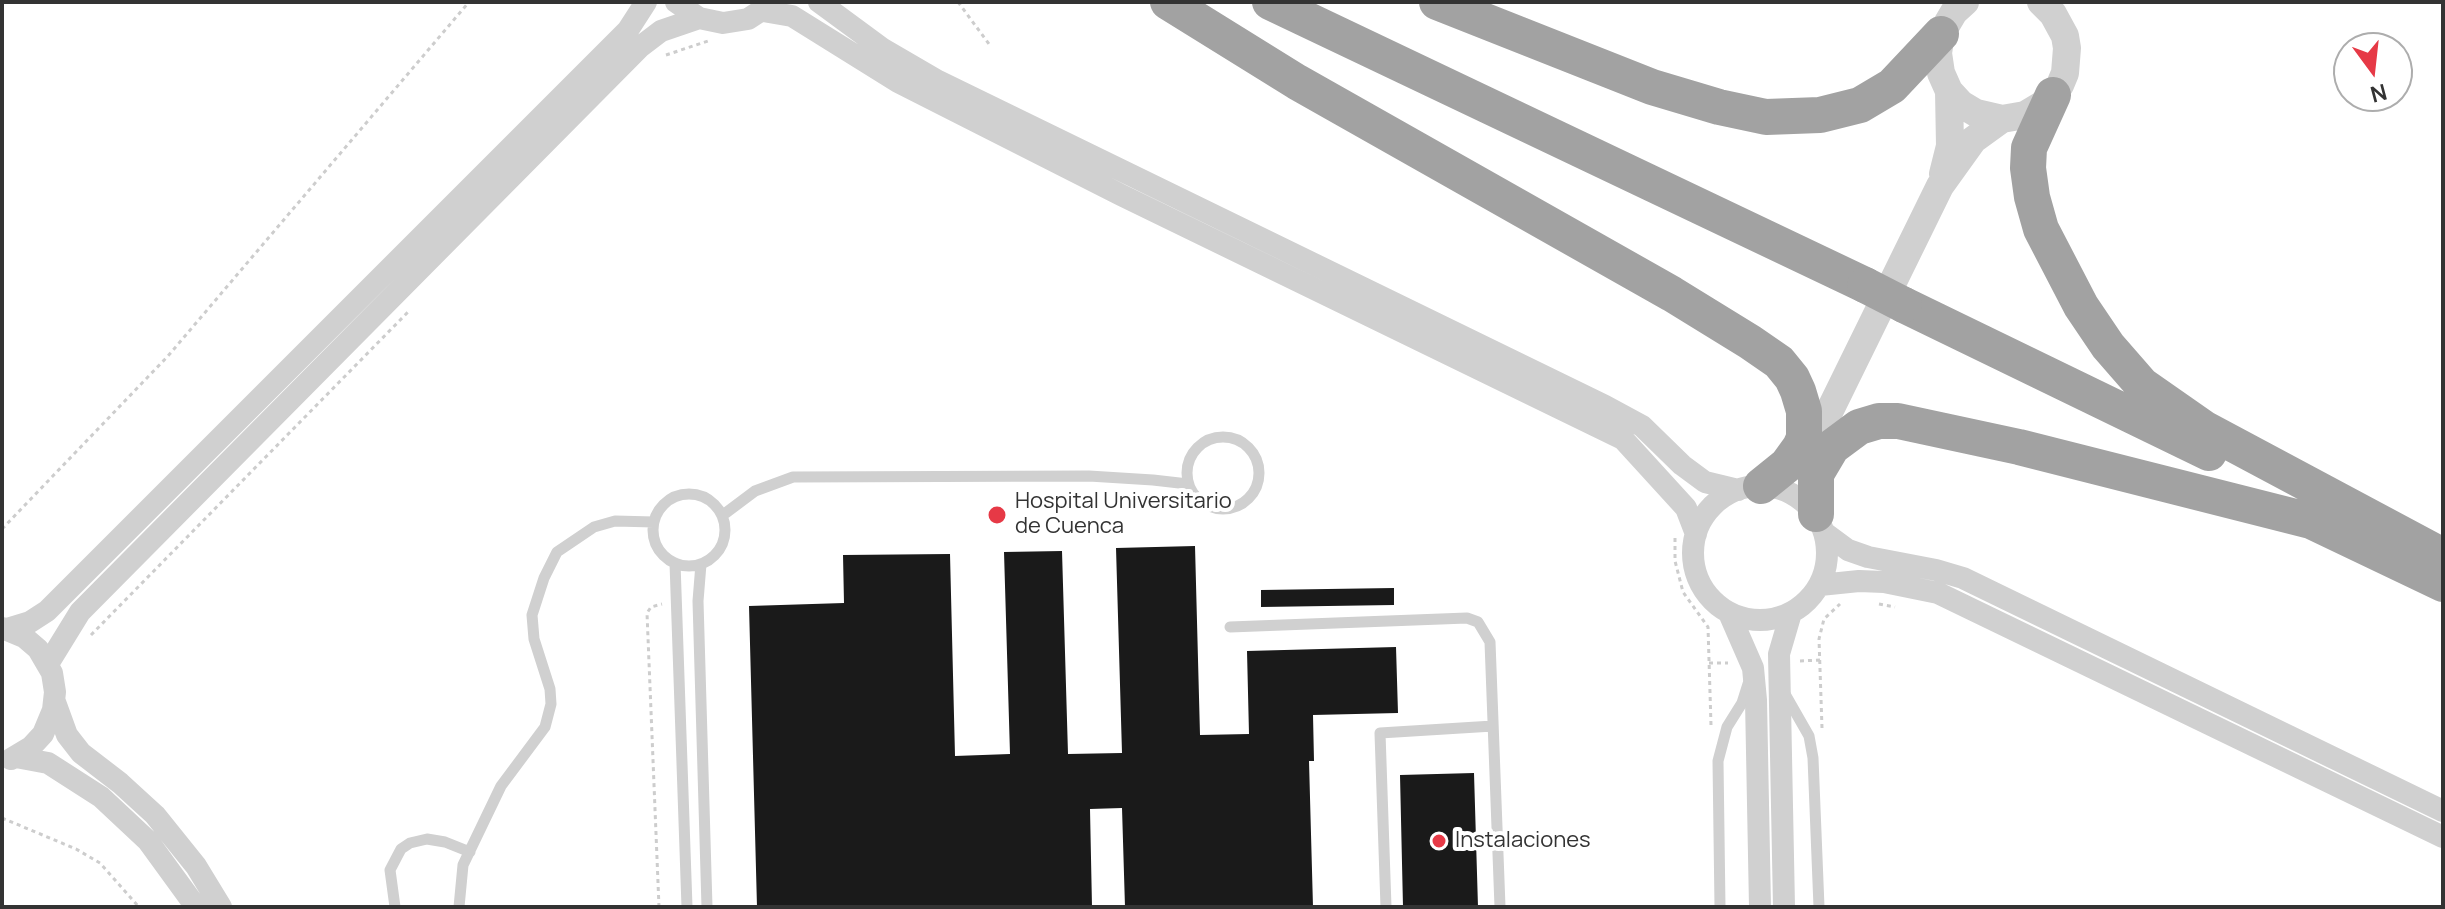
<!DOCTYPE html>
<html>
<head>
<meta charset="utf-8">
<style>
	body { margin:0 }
	#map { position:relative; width:2445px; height:909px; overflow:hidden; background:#fff; font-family:Manrope,sans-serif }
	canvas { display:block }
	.frame { position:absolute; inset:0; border:4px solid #333; pointer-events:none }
	.north { position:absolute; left:2333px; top:32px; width:80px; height:80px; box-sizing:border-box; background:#fff; border:2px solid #adadad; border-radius:50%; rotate:165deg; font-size:22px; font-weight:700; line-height:32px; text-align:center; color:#333 }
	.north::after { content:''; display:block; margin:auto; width:28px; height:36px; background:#e63946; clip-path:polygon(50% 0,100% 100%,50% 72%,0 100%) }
</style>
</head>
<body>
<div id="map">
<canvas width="2445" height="909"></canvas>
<div class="frame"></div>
<div class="north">N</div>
</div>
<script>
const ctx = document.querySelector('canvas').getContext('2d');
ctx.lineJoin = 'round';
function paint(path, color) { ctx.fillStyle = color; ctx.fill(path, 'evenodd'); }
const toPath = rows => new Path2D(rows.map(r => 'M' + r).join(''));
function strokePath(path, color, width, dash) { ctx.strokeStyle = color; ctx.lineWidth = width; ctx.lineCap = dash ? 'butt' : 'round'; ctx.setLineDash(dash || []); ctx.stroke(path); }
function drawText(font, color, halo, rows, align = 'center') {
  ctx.font = font + ' Manrope,sans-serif'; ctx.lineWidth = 8; ctx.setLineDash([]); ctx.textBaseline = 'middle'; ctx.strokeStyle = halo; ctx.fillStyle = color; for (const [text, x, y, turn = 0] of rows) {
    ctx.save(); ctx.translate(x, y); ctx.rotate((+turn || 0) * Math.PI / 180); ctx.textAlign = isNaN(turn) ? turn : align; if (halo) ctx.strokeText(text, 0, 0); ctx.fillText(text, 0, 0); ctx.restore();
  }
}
const building = toPath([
	[1195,546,1200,735,1249,734,1247,651,1396,647,1398,713,1313,715,1314,761,1309,761,1313,907,1125,907,1122,808,1090,809,1092,907,757,907,749,606,844,603,843,555,950,554,955,756,1010,754,1004,552,1062,551,1068,754,1122,753,1116,548],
	[1394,588,1394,605,1261,607,1261,590],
	[1474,773,1478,907,1403,907,1400,775]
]);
const path = toPath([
	[958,2,989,44],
	[666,55,708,41],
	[2,529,168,356,469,2],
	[1675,538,1675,561,1683,592,1708,627,1711,725],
	[1879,604,1895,607],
	[91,635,408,312],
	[1800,661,1820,660],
	[1709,663,1728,663],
	[1822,728,1819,639,1824,619,1840,604],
	[2,818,76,849,100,863,139,907],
	[659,907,647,613,651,607,662,604]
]);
const service = toPath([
	'1187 473a36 36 0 1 1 72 0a36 36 0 1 1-72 0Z',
	'653 530a36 36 0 1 1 72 0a36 36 0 1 1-72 0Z',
	[723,515,755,491,793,477,1089,476,1153,480,1188,484],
	[675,563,687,907],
	[701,564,698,601,707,907],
	[1230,627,1467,618,1478,622,1490,642,1500,907],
	[1785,694,1809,736,1813,758,1819,907],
	[395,907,390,870,401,849,410,843,427,839,445,842,470,852],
	[459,907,463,865,501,786,545,727,551,704,550,689,534,639,532,615,544,578,557,552,594,527,615,521,654,522],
	[1386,907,1380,733,1493,726],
	[1720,907,1718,761,1727,727,1742,703,1748,684]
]);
const minor = toPath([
	[676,2,699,18,723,23,748,19,774,2],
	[819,2,883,49,938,81,1605,406,1642,426,1682,465,1705,482,1738,490],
	[763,11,792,16,898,82,1121,195,1623,439,1686,508,1696,534],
	'1693 553a67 67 0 1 1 134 0a67 67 0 1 1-134 0Z',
	[1825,533,1848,550,1868,557,1936,570,1963,578,2443,811],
	[1820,585,1859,581,1884,582,1938,593,2443,837],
	[1729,613,1753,668,1756,700,1760,907],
	[2,628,24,637,38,649,52,673,55,692,53,710,43,734,31,747,11,759],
	[7,629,30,622,47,611,628,30,646,2],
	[48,664,80,612,640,47,661,31,699,18],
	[55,702,67,735,81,753,120,783,155,815,196,866,221,907],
	[16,757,48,763,101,797,148,841,196,907],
	[1784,907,1779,654,1791,613]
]);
const tertiary = toPath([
	[1965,2,1954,12,1941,34,1938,53,1941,73,1949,91,1961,104,1976,113,2002,119,2025,115,2045,103,2060,85,2065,73,2067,48,2065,36,2053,14,2041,2],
	[1943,174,1950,146,1949,91],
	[1805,461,1940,186,1973,140,2002,119]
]);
const trunk = toPath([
	[1168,2,1297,82,1672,294,1750,342,1779,362,1792,378,1798,391,1804,411,1804,438,1800,447,1787,465,1761,486],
	[1270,2,1865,285],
	[1437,2,1652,87,1719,107,1766,117,1820,115,1860,105,1892,86,1941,34],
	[2053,95,2029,148,2028,168,2032,197,2041,229,2081,306,2108,346,2142,385,2205,429,2443,556],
	[1904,305,2209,453],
	[1816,514,1816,474,1832,447,1859,427,1879,421,1898,421,2019,447,2311,521,2443,584]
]);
const trunkBridge = toPath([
	[1865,285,1904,305]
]);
const markers = [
	[997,515,10,"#e63946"],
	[1439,841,8,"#e63946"]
];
const poiNames = [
	["Hospital Universitario",1015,502],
	["de Cuenca",1015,527],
	["Instalaciones",1455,841]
];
paint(building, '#1a1a1a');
strokePath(path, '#cdcdcd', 3, [4, 4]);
strokePath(service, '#d0d0d0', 11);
strokePath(minor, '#d0d0d0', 22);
strokePath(tertiary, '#d0d0d0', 28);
strokePath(trunk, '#a2a2a2', 36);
strokePath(trunkBridge, '#a2a2a2', 36);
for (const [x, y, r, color] of markers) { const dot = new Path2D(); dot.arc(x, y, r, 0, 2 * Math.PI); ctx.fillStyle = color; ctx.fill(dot); strokePath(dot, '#fff', 3); }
drawText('22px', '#333', '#fff', poiNames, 'left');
</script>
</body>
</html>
